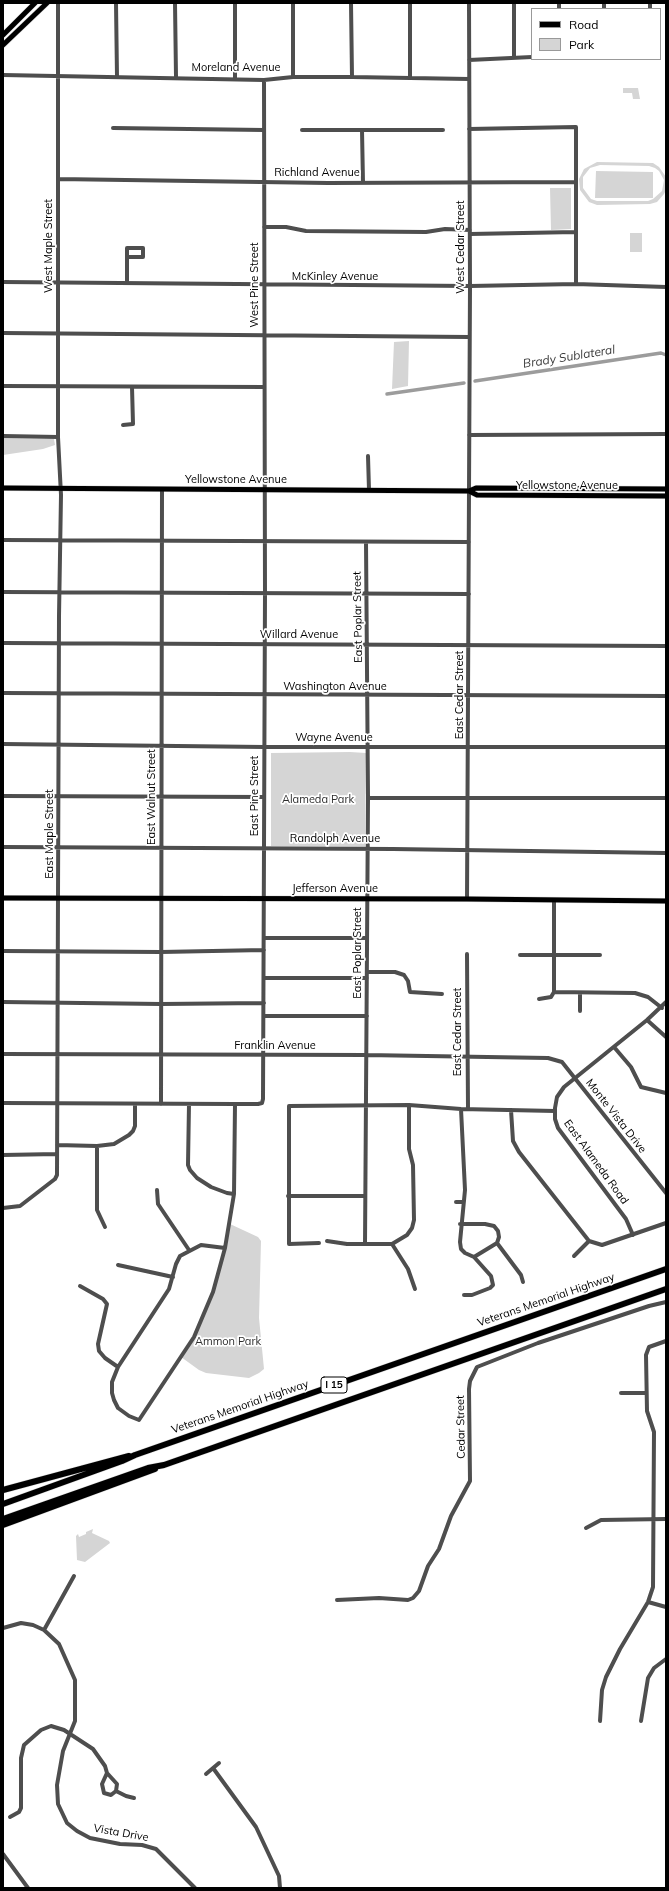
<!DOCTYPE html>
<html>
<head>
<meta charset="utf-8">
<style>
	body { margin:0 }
	#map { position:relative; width:669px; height:1891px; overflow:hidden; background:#fff; font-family:Mulish,sans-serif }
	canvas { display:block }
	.frame { position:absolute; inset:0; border:4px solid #000; pointer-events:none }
	.legend { position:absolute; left:531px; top:8px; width:130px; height:52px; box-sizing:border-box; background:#fff; border:1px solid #999; margin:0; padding:5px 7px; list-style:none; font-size:12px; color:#000 }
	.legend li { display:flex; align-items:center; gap:8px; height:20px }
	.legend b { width:20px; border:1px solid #999 }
</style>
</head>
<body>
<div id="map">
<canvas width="669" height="1891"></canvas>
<div class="frame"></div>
<ul class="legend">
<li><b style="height:5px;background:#000"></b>Road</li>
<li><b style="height:11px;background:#d5d5d5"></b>Park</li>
</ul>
</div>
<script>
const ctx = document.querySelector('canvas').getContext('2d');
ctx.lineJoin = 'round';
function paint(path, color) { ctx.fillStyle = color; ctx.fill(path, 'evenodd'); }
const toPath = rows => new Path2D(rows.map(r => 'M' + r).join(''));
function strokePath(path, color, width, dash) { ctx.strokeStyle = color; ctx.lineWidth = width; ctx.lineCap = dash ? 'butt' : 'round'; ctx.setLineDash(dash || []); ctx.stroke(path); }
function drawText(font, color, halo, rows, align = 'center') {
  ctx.font = font + ' Mulish,sans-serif'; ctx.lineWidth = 3.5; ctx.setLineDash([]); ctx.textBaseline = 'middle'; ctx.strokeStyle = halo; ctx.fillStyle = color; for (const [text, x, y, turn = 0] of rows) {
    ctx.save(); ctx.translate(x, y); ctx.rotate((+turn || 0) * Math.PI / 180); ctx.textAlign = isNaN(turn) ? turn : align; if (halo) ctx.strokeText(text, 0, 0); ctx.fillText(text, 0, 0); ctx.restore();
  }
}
const green = toPath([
	[623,88,638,88,640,99,633,99,632,93,623,93],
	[597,162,653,163,659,167,666,177,666,190,664,194,657,202,650,204,597,205,589,202,580,190,579,179,584,169],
	[600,165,649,166,655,168,659,171,664,180,662,191,653,199,648,201,597,201,591,199,583,188,583,177,590,168],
	[596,171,653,172,653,198,595,198],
	[550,188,571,188,571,229,551,230],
	[630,233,642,233,642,252,630,252],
	[409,341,408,386,392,389,394,342],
	[3,438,54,439,55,445,43,449,3,455],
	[350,752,366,753,365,847,271,846,271,753],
	[230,1224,258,1237,261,1241,259,1318,264,1369,259,1373,249,1378,206,1373,199,1370,181,1357,194,1337,213,1292],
	[93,1529,92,1533,109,1541,110,1543,85,1562,77,1560,76,1536,78,1534,79,1537,86,1534,86,1532]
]);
const canal = toPath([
	[475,381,661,353,666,355],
	[387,394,464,383]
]);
const minor = toPath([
	[116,3,117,77],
	[175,3,176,77],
	[235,3,235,79],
	[351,3,352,77],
	[410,3,410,78],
	[514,3,514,57],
	[559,3,559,9],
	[604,3,604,9],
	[650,3,650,9],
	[469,60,532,57],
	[3,75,264,80,293,77,352,77,469,79],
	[293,77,293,3],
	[113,128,264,130],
	[469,129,576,127,576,284],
	[302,130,443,130],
	[362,130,363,183],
	[58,179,328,183,575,182],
	[264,227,286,227,306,231,426,232,445,229,470,230],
	[470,234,576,232],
	[127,248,143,248,143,257,127,257,127,248],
	[127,257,127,283],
	[3,282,470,286,576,284,666,287],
	[3,333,469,337],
	[3,386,264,387],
	[123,425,133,424,132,387],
	[469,435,666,434],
	[3,436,58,437],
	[368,456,369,490],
	[3,540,469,542],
	[3,592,469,594],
	[3,643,666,646],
	[3,693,666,696],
	[3,744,264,747,666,747],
	[3,796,264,797],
	[368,798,666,798],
	[3,847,393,849,666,853],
	[467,899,470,286,469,3],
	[554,900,554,992],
	[264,938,367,938],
	[3,951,161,952,264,950],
	[467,954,468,1109],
	[520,955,600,955],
	[367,972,395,972,404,975,408,981,410,992,442,994],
	[264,978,367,978],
	[554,992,635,993,648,997,662,1008],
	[580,993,580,1011],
	[539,999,551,997,554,992],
	[3,1002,161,1004,264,1003],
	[264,1016,367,1016],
	[647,1020,666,1037],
	[614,1047,631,1067,641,1087,666,1093],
	[3,1054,366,1055,548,1058,562,1062,666,1193],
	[3,1103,235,1104,258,1104,262,1103,263,1099,265,593,264,80],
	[161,1104,162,489],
	[189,1104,188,1165,190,1170,197,1178,211,1187,227,1193,234,1194],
	[461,1109,465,1190,460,1242,461,1249,465,1253,474,1257],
	[511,1110,513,1141,519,1152,589,1241],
	[57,1145,97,1146,114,1144,129,1135,133,1131,135,1126,135,1104],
	[97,1146,97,1210,105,1227],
	[3,1155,57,1154],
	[157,1190,158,1204,189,1250],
	[288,1196,365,1196],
	[456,1202,463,1202],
	[3,1208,20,1206,55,1179,57,1175,59,616,61,495,58,437,58,3],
	[460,1224,485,1224,494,1226,498,1231,499,1237,497,1243,474,1257,491,1276,493,1285,490,1288,472,1295,464,1295],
	[633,1235,626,1219,558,1128,555,1119,555,1108,557,1097,564,1087,647,1020,666,1002],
	[327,1241,347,1244,392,1244,407,1235,412,1228,414,1220,413,1165,409,1149,409,1105],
	[589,1241,602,1245,666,1223],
	[319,1243,289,1244,289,1106,409,1105,461,1109,555,1111],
	[497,1243,521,1275,523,1282],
	[365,1244,368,798,366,542],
	[392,1244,408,1269,415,1289],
	[225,1248,201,1245,180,1256,176,1264,169,1289,118,1367,112,1382,112,1393,114,1400,118,1408,129,1416,139,1420,194,1337,213,1292,225,1248,234,1194,235,1104],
	[574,1256,589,1241],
	[118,1265,173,1277],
	[80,1286,103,1299,107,1304,98,1344,99,1351,105,1358,118,1367],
	[621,1393,646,1393],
	[586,1528,601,1520,666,1519],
	[337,1600,379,1598,408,1600,413,1598,419,1591,428,1566,439,1549,451,1516,470,1481,469,1389,470,1381,477,1367,538,1343,649,1306,666,1302],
	[648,1602,666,1607],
	[3,1628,21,1623,33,1625,44,1630,59,1644,75,1680,75,1721,63,1751,57,1785,58,1804,67,1823,77,1831,90,1838,120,1844,142,1845,156,1849,195,1888],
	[44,1630,74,1576],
	[600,1721,602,1690,606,1677,620,1649,648,1602,653,1587,654,1432,647,1411,646,1355,649,1347,666,1341],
	[641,1721,648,1678,654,1668,666,1659],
	[213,1768,256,1827,279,1876,280,1888],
	[107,1773,117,1784,116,1791],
	[206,1774,219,1763],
	[10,1817,19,1812,21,1808,21,1758,24,1745,41,1730,51,1726,64,1730,93,1749,105,1766,107,1773,102,1784,104,1793,111,1795,116,1791,126,1796,134,1798],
	[3,1854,28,1888]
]);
const major = toPath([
	[3,35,35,3],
	[3,45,47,3],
	[3,488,469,491,476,488,666,489],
	[469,491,477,495,666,496],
	[3,898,467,899,666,901]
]);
const highway = toPath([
	[3,1490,129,1456],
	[3,1504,122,1461,135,1455,666,1269],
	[3,1519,148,1468,164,1465,666,1289],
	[3,1525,155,1469]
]);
const shields = [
	[334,1385,26]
];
const shieldNames = [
	["I 15",334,1385]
];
const streetNames = [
	["Moreland Avenue",236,68],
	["Richland Avenue",317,173],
	["West Maple Street",49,246,-90],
	["West Cedar Street",461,247,-90],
	["McKinley Avenue",335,277],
	["West Pine Street",255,285,-90],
	["Yellowstone Avenue",236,480],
	["Yellowstone Avenue",567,486],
	["East Poplar Street",358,617,-91],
	["Willard Avenue",299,635],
	["Washington Avenue",335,687],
	["East Cedar Street",460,695,-90],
	["Wayne Avenue",334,738],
	["East Pine Street",255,796,-90],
	["East Walnut Street",152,797,-90],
	["East Maple Street",50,834,-90],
	["Randolph Avenue",335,839],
	["Jefferson Avenue",335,889],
	["East Poplar Street",358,953,-90],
	["East Cedar Street",458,1032,-90],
	["Franklin Avenue",275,1046],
	["Monte Vista Drive",616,1116,52],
	["East Alameda Road",596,1162,54],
	["Veterans Memorial Highway",546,1300,-19],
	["Veterans Memorial Highway",240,1407,-19],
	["Cedar Street",461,1427,-91],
	["Vista Drive",121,1833,10]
];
const parkNames = [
	["Alameda Park",318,800],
	["Ammon Park",228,1342]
];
const waterNames = [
	["Brady Sublateral",569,357,-9]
];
paint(green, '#d5d5d5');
strokePath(canal, '#9c9c9c', 3.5);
strokePath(major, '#dbdbdb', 6);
strokePath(highway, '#dbdbdb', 7);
strokePath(minor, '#4e4e4e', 4);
strokePath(major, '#000', 5);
strokePath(highway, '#000', 6);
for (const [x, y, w] of shields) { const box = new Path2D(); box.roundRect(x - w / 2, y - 8, w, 16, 3); ctx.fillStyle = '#fff'; ctx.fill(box); strokePath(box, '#000', 1); }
drawText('bold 10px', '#000', null, shieldNames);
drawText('11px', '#000', '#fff', streetNames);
drawText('11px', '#2c2c2c', '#fff', parkNames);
drawText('italic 12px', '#3d3d3d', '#fff', waterNames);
</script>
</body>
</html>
